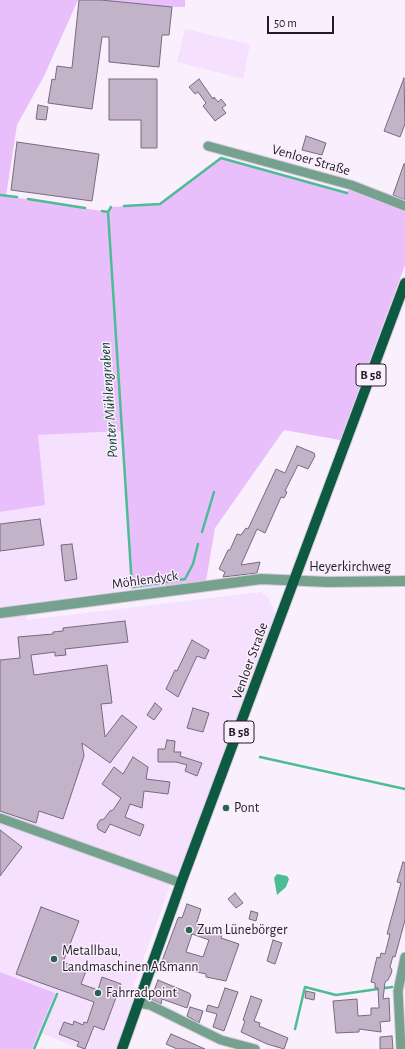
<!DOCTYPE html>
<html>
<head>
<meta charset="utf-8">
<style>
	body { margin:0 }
	#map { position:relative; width:405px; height:1049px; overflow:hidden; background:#f9effd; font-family:"Alegreya Sans",sans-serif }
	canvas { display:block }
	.scale { position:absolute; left:267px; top:16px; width:67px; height:18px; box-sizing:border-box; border:2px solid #221d25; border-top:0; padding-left:5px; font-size:12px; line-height:14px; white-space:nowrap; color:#221d25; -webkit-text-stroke:3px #f9effd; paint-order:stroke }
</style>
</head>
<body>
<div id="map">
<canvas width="405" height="1049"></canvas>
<div class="scale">50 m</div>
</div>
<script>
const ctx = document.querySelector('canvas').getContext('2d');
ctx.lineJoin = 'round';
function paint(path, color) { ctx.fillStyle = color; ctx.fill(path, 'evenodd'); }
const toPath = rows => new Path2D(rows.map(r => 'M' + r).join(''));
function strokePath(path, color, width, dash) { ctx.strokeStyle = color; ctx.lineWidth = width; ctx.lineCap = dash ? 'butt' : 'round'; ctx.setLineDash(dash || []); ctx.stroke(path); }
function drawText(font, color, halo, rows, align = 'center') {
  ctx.font = font + ' "Alegreya Sans",sans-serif'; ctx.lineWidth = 3; ctx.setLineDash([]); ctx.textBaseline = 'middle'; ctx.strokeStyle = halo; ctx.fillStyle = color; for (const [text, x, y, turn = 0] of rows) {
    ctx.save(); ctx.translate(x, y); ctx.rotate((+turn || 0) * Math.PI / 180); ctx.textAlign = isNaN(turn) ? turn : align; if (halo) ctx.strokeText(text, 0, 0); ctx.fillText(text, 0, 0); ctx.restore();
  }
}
const built = toPath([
	[185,29,250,44,243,79,177,62],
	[122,431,132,589,0,607,0,512,45,505,37,435],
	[261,592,268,597,276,616,184,861,170,886,133,987,143,990,122,1049,81,1049,39,1032,54,993,0,972,0,613,26,610,27,620]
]);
const green = toPath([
	[0,0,78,0,44,76,17,125,6,196,108,212,111,207,160,204,221,158,346,193,349,189,405,210,405,265,340,440,284,430,215,528,206,581,132,589,122,431,38,435,45,505,0,512],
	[101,0,185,0,185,7,172,7],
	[0,972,55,993,32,1049,0,1049]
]);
const water = toPath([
	[277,874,287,876,289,879,286,887,277,895,274,878]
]);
const stream = toPath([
	[0,195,17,197],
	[28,199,85,208],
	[124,206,160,204,221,158,347,193],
	[102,211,108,212,111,207],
	[108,212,132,587,185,579,193,564,198,544],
	[202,532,214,492],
	[260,757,405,789],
	[295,1029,305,987,336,995,392,987],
	[34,1049,57,994]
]);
const building = toPath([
	[79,0,101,0,172,7,169,35,162,35,159,67,109,62,109,37,102,37,92,109,48,103,52,79,55,80,57,66,72,68,79,0],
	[404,78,405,124,400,137,384,131,404,78],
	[109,79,157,79,157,148,141,148,141,120,109,120,109,79],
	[199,79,213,99,214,97,218,102,221,99,226,105,222,108,226,113,215,121,203,106,206,103,198,92,195,94,189,87,199,79],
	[38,105,48,107,46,120,36,119,38,105],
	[306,136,326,143,322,155,302,150,306,136],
	[17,142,99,154,92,201,11,190,17,142],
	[404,164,405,164,405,200,393,195,404,164],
	[297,446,314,453,315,456,308,469,298,465,285,491,287,492,284,498,281,497,265,533,257,529,241,565,260,562,257,573,223,577,225,572,219,569,228,550,230,550,237,534,241,535,246,528,248,529,276,469,285,473,297,446],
	[40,519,44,545,0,551,0,524,40,519],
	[72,544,77,579,65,581,61,545,72,544],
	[125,621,128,642,65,649,66,655,55,656,55,652,31,655,34,675,107,665,112,703,101,704,105,737,122,715,137,727,110,763,82,743,84,756,63,819,39,811,36,823,0,811,0,660,20,658,18,637,53,634,53,632,63,631,63,628,125,621],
	[192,640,209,650,205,659,197,656,178,697,166,689,175,670,177,671,192,640],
	[155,703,162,709,154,720,147,715,155,703],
	[193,708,209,713,203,732,187,728,193,708],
	[167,740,175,741,174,752,181,752,180,756,202,763,197,776,185,771,187,765,176,762,158,762,158,749,165,749,167,740],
	[133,757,148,767,146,779,170,782,168,794,144,791,142,808,130,804,125,817,144,825,140,836,110,824,105,833,98,829,97,825,100,820,104,819,110,811,113,810,121,798,102,784,114,767,123,774,133,757],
	[0,830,22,847,0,876,0,830],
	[403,862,405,863,405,920,395,957,393,956,390,967,392,970,391,974,388,980,385,982,383,999,389,998,390,1021,380,1022,381,1032,359,1029,359,1032,336,1033,333,1001,357,999,358,1016,371,1015,371,1008,379,1008,378,988,375,988,375,983,371,982,377,957,380,958,381,953,385,954,390,934,387,934,401,883,397,882,403,862],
	[235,893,243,903,236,908,228,899,235,893],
	[187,904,201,909,196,925,222,934,221,938,239,944,226,981,206,977,206,974,174,967,175,964,162,961,178,918,179,917,182,918,187,904],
	[192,934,209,940,203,957,186,952,192,934],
	[41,907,79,921,63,962,86,971,81,984,98,990,102,977,121,984,104,1030,94,1026,85,1049,77,1046,79,1042,59,1034,64,1022,73,1025,74,1021,83,1025,84,1022,87,1023,94,1002,16,974,41,907],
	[251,911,258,913,256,921,249,919,251,911],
	[273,940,282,943,275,964,267,961,273,940],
	[158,980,189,993,191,995,187,1008,162,999,161,1004,151,999,158,980],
	[225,988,238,992,224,1031,213,1027,217,1014,206,1011,208,1005,218,1008,225,988],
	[306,991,315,993,314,1000,305,998,306,991],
	[251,996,262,1000,254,1021,260,1023,259,1026,288,1038,284,1049,267,1044,241,1032,245,1021,243,1020,251,996],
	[190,1007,203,1011,199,1023,187,1016,190,1007],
	[171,1034,178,1037,205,1049,177,1049,166,1044,171,1034],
	[392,1036,393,1049,380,1049,380,1037,392,1036]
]);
const minor = toPath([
	[208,146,351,185,405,206],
	[0,818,181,883],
	[139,1003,150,1005,221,1040,255,1049],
	[401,1049,398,991,405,957]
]);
const tertiary = toPath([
	[0,613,261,579,328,582,405,581]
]);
const primary = toPath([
	[122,1049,181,883,405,283]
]);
const markers = [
	[226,808,4,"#29644e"],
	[189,930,4,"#29644e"],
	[54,959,4,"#29644e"],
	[98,993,4,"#29644e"]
];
const shields = [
	[371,375,30],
	[239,732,30]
];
const shieldNames = [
	["B 58",371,375],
	["B 58",239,732]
];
const streetNames = [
	["Venloer Straße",311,160,16],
	["Heyerkirchweg",350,567],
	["Möhlendyck",145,580,-8],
	["Venloer Straße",250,661,-70]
];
const poiNames = [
	["Pont",234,808],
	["Zum Lünebörger",197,930],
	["Metallbau,",62,951],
	["Landmaschinen Aßmann",62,967],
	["Fahrradpoint",106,993]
];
const waterNames = [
	["Ponter Mühlengraben",109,400,-94]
];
paint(built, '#f5e0fe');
paint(green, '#e8befb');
paint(water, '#4dbc94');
strokePath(stream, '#4dbc94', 2.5);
paint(building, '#c2b3c9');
strokePath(building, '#786a7e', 1);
strokePath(minor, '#d7cdda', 11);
strokePath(tertiary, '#d7cdda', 12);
strokePath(primary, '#d7cdda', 12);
strokePath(minor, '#77a18f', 9);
strokePath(tertiary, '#77a18f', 10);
strokePath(primary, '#0d5941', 10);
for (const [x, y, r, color] of markers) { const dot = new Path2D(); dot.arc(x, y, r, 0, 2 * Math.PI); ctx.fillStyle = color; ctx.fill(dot); strokePath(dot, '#f9effd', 1.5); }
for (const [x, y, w] of shields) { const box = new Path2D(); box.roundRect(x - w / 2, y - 11, w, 22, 3); ctx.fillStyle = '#f9effd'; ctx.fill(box); strokePath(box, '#221d25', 1); }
drawText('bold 13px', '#221d25', null, shieldNames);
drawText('14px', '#221d25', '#f9effd', streetNames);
drawText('14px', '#221d25', '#f9effd', poiNames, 'left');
drawText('italic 15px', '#0e3e2e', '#f9effd', waterNames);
</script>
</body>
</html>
